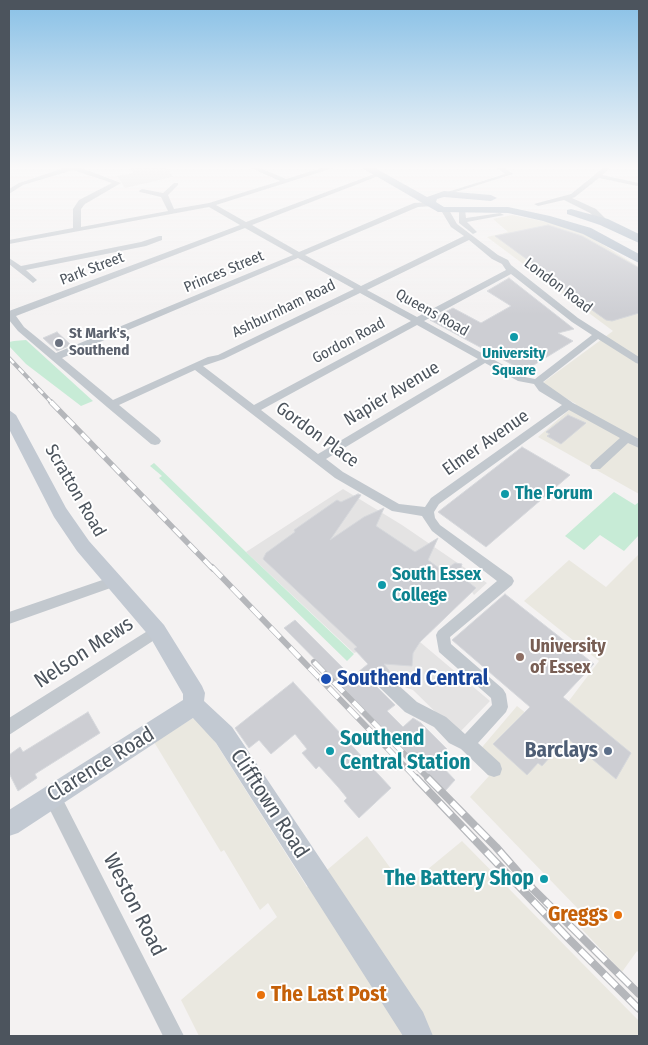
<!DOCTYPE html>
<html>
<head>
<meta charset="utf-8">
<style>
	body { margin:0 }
	#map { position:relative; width:648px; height:1045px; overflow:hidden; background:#f4f2f2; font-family:"Fira Sans Condensed",sans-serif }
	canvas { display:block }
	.frame { position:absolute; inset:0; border:10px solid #4c545d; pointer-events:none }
</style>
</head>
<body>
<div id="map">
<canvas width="648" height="1045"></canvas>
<div class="frame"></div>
</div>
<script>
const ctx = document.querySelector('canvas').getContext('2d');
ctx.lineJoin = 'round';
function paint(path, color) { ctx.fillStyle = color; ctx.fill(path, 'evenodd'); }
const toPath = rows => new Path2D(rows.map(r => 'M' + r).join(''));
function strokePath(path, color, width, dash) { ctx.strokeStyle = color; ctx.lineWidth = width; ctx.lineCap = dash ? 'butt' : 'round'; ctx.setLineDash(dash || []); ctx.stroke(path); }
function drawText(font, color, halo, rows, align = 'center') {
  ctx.font = font + ' "Fira Sans Condensed",sans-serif'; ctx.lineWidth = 4; ctx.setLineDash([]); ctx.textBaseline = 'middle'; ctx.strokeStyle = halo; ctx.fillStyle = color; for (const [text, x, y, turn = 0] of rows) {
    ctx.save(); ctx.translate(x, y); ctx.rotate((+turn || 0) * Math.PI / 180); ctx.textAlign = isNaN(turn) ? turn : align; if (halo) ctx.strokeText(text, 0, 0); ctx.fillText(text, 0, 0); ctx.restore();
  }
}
const commercial = toPath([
	[512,215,552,223,589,236,639,267,639,494,538,437,576,404,541,384,613,331,487,237,508,232,493,219],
	[639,554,639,953,637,951,622,972,578,925,585,916,470,797,489,776,472,759,517,706,547,730,599,661,524,601,569,560,606,587],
	[198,715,307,887,367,836,405,888,462,841,639,1021,639,1036,199,1036,181,1000,277,917,268,903,260,910,224,850,221,852,154,742]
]);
const education = toPath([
	[130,168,167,168,173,177,125,188,117,176,133,173],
	[343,489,402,525,487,583,474,595,472,592,420,642,490,701,458,734,413,690,385,680,357,652,354,653,246,552]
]);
const green = toPath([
	[26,340,93,401,81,406,26,364,9,346,9,342,14,341],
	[154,463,246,552,354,654,347,661,159,478,162,476,150,466],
	[614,492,635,505,639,502,639,535,624,551,600,535,584,550,565,536]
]);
const building = toPath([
	[548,225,582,236,639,268,639,313,612,321,606,320,554,283,558,282,495,236,548,225],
	[509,278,574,329,558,333,573,341,524,371,430,320,453,308,481,323,511,306,487,291,509,278],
	[57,332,71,345,57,351,43,338,57,332],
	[568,415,586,423,561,444,547,436,550,434,546,432,568,415],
	[522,447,570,475,486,547,438,512,522,447],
	[358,494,361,495,330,540,364,517,384,508,376,526,415,552,438,538,428,560,443,571,455,563,462,564,459,575,476,588,420,642,413,653,412,666,384,664,391,673,390,675,380,670,374,673,371,678,375,685,395,705,387,711,403,727,413,718,421,723,447,749,436,760,455,780,445,791,284,628,295,620,352,677,368,664,354,649,357,647,263,559,266,553,295,532,294,530,337,500,341,502,358,494],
	[505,594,594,664,563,697,631,753,616,779,567,738,542,766,538,763,527,775,493,744,530,707,452,640,505,594],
	[293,682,391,788,359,818,344,801,347,798,338,787,319,766,316,769,302,753,307,749,295,734,271,754,259,740,249,748,235,728,293,682],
	[88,712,100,733,35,774,37,778,18,791,9,773,9,755,20,747,23,752,88,712]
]);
const street = toPath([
	[64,168,81,168,121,183,85,204,81,209,81,227,168,211,161,197,140,192,139,191,142,189,163,193,174,183,178,183,178,185,168,195,174,209,209,203,280,181,251,168,260,168,286,179,322,168,333,168,216,205,246,222,377,173,381,173,381,175,252,225,299,252,414,203,433,202,433,206,418,207,305,255,361,286,464,236,451,227,442,212,449,210,457,224,498,255,508,260,511,265,578,318,639,357,639,364,636,363,598,339,543,382,573,403,639,439,639,448,628,443,600,469,592,469,590,466,592,463,620,438,569,410,439,504,434,512,435,518,440,525,512,577,514,581,512,585,450,637,451,644,503,689,506,694,508,707,506,712,478,743,500,763,502,769,500,775,494,777,488,775,461,749,449,743,434,727,405,712,376,684,373,679,376,674,381,672,386,674,417,702,446,717,465,734,492,705,491,698,439,652,436,635,438,631,497,581,432,531,422,516,392,511,335,478,195,370,119,405,159,438,161,441,159,444,155,445,151,444,107,407,18,331,9,320,9,311,240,225,209,207,9,244,9,240,73,228,73,209,79,200,112,183,73,170,23,185,9,194,9,189,19,183,64,168],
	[245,228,293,255,56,353,24,327,16,316,245,228],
	[469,240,492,259,502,264,506,270,417,317,367,290,469,240],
	[298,258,354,289,218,355,208,357,113,400,62,358,298,258],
	[511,274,572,322,592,335,535,379,525,377,424,321,511,274],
	[360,293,411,321,254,405,203,366,224,359,360,293],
	[417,325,478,359,318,454,261,410,417,325],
	[485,363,518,381,534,384,539,391,562,405,431,498,425,507,399,504,343,472,326,459,485,363],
	[497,168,505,168,513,174,446,195,441,194,505,174,497,168],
	[603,168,610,168,602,175,639,183,639,185,637,186,599,178,575,197,572,198,596,209,607,220,607,224,601,224,590,213,564,200,538,206,534,204,571,194,603,168],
	[459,209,465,209,466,218,500,213,504,215,467,222,477,232,473,234,459,223,459,209],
	[159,236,162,236,162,240,146,246,26,270,37,280,33,283,9,264,9,258,21,266,141,242,159,236],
	[114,576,119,577,121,581,119,585,9,624,9,612,114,576],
	[157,625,162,627,164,631,162,635,9,735,9,718,157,625],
	[52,787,58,790,184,1036,163,1036,43,796,46,790,52,787]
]);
const secondary = toPath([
	[9,410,16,415,66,508,89,541,164,625,202,686,205,693,204,701,232,727,423,1012,433,1036,403,1036,216,743,193,718,18,833,9,836,9,810,183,700,183,694,150,637,77,551,54,517,9,429,9,410]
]);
const primary = toPath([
	[362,168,375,168,427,197,444,191,491,195,497,198,491,201,444,197,437,199,436,202,444,207,508,207,550,216,591,228,639,254,639,263,583,234,543,221,508,213,438,212,362,168],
	[571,209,608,219,639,234,639,243,600,225,567,214,567,210,571,209]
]);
const railFar3 = toPath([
	[9,358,52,403]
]);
const railFar2 = toPath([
	[51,402,213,569]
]);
const railFar1 = toPath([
	[212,567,417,779],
	[314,662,429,779]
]);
const rail = toPath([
	[416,778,569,939,639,1009],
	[428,778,496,847,532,888,639,994]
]);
const markers = [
	[514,337,5,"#0f9aa8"],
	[59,343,5,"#6b7280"],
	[505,494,5,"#0f9aa8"],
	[382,585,5,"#0f9aa8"],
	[520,657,5,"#8d6e63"],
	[326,679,6,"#1a4fb4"],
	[330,751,5,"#0f9aa8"],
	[608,751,5,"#5c6f8a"],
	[544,879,5,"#0f9aa8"],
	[618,915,5,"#e8710a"],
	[261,995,5,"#e8710a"]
];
const farStreetnames = [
	["Park Street",92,269,-21],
	["Princes Street",224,272,-23],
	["London Road",558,286,37],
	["Ashburnham Road",284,309,-26],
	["Queens Road",432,313,29],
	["Gordon Road",349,341,-28]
];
const farWorshipnames = [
	["St Mark's,",69,334],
	["Southend",69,351]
];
const farCulturenames = [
	["University",514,354],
	["Square",514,371]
];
const streetNames = [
	["Napier Avenue",392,394,-31],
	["Gordon Place",317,435,36],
	["Elmer Avenue",486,443,-35],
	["Scratton Road",75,491,60]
];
const cultureNames = [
	["The Forum",515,494],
	["South Essex",392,575],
	["College",392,596]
];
const educationNames = [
	["University",530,647],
	["of Essex",530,668]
];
const nearStreetnames = [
	["Nelson Mews",84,653,-33],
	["Clarence Road",101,765,-32],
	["Clifftown Road",269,804,57],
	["Weston Road",134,905,63]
];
const nearTransitnames = [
	["Southend Central",337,679]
];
const nearCulturenames = [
	["Southend",340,739],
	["Central Station",340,763],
	["The Battery Shop",534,879,"right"]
];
const nearServicenames = [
	["Barclays",598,751]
];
const nearFoodnames = [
	["Greggs",608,915],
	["The Last Post",271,995,"left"]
];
paint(commercial, '#eae8e0');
paint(education, '#e4e3e3');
paint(green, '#c7ebd6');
paint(building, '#cdced3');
strokePath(building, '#d6d8dc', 1);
paint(street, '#c2c8ce');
paint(secondary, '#c2c9d2');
paint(primary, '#b5c0cc');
strokePath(railFar3, '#b5b7bb', 4);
strokePath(railFar2, '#b5b7bb', 5.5);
strokePath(railFar1, '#b5b7bb', 6);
strokePath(rail, '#b5b7bb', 8);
strokePath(railFar3, '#fff', 2.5, [7]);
strokePath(railFar2, '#fff', 4, [11]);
strokePath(railFar1, '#fff', 4.5, [14]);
strokePath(rail, '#fff', 5.5, [17]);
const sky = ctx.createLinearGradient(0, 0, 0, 315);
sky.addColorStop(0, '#88c0e6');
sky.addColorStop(0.53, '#faf9f9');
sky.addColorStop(1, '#faf9f900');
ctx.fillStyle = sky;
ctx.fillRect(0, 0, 648, 315);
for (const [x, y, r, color] of markers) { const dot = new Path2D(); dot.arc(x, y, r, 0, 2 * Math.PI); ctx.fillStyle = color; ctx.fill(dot); strokePath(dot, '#fff', 2); }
drawText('15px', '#4c545d', '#fff', farStreetnames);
drawText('bold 15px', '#5b616d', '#fff', farWorshipnames, 'left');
drawText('bold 15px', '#0d838f', '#fff', farCulturenames);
drawText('18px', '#4c545d', '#fff', streetNames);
drawText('bold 18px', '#0d838f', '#fff', cultureNames, 'left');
drawText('bold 18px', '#785e54', '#fff', educationNames, 'left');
drawText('21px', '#4c545d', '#fff', nearStreetnames);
drawText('bold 21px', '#164399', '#fff', nearTransitnames, 'left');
drawText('bold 21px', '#0d838f', '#fff', nearCulturenames, 'left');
drawText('bold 21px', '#4e5e75', '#fff', nearServicenames, 'right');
drawText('bold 21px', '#c56008', '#fff', nearFoodnames, 'right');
</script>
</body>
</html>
